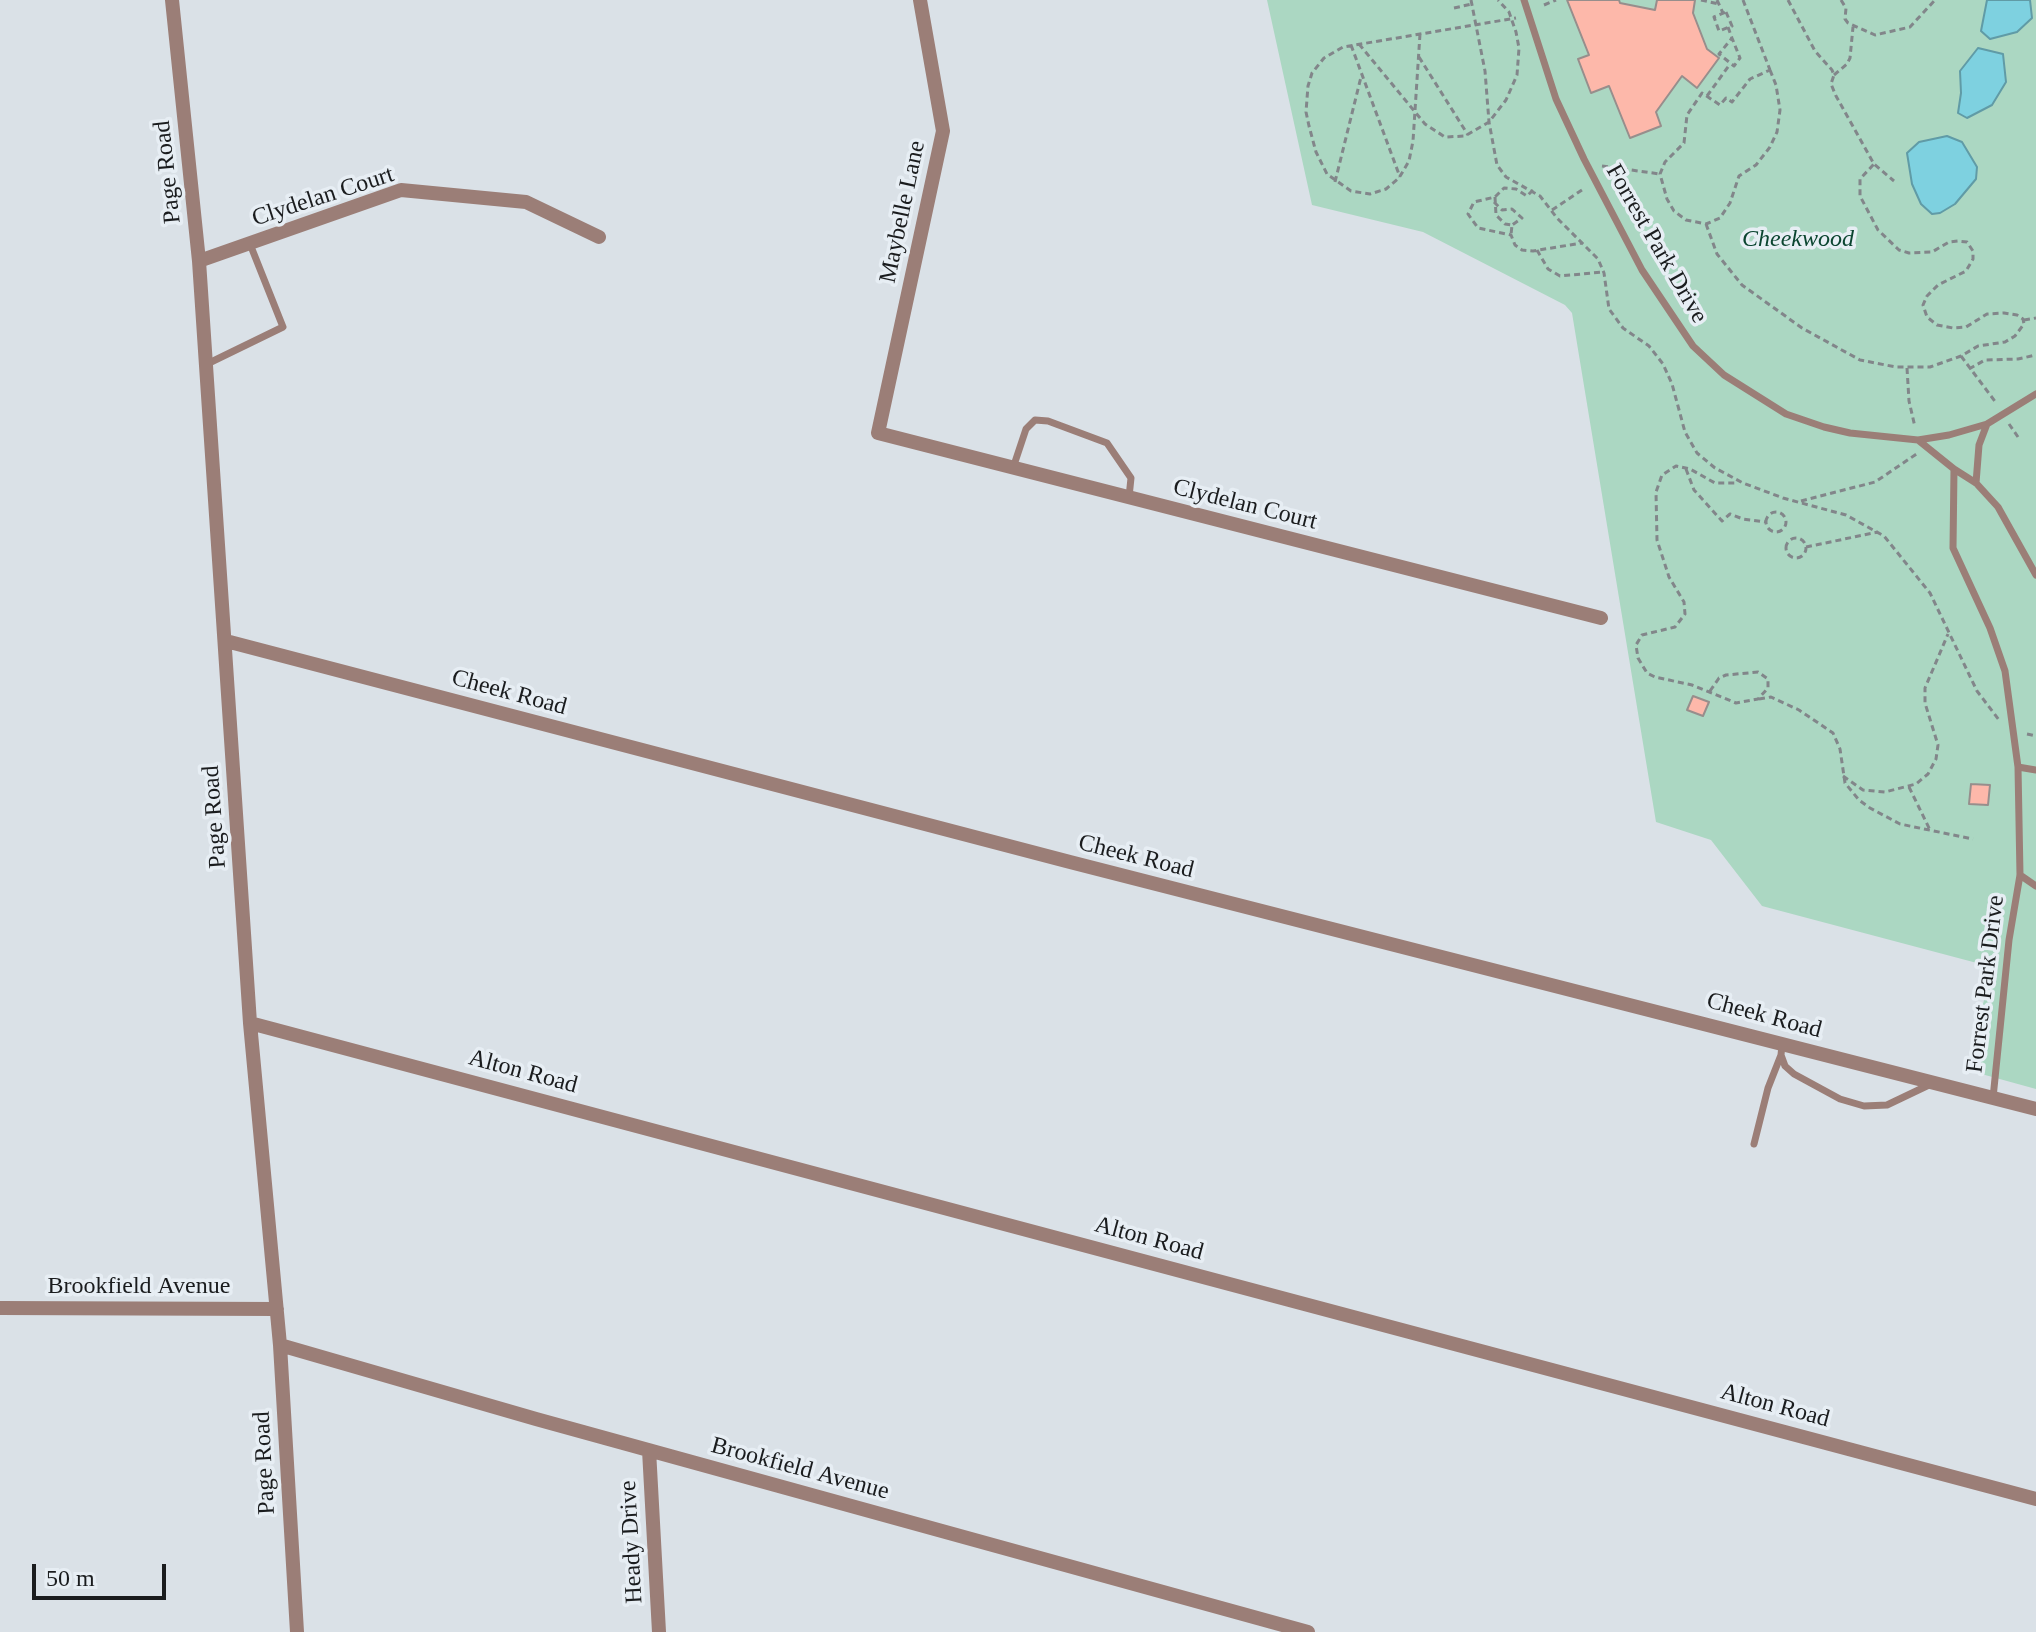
<!DOCTYPE html>
<html>
<head>
<meta charset="utf-8">
<style>
	body { margin:0 }
	#map { position:relative; width:2036px; height:1632px; overflow:hidden; background:#dae1e7; font-family:Georgia,serif }
	canvas { display:block }
	.scale { position:absolute; left:32px; top:1564px; width:134px; height:36px; box-sizing:border-box; border:4px solid #1a1c1e; border-top:0; padding-left:10px; font-size:24px; line-height:28px; white-space:nowrap; color:#1a1c1e; -webkit-text-stroke:6px #e7eef4; paint-order:stroke }
</style>
</head>
<body>
<div id="map">
<canvas width="2036" height="1632"></canvas>
<div class="scale">50 m</div>
</div>
<script>
const ctx = document.querySelector('canvas').getContext('2d');
ctx.lineJoin = 'round';
function paint(path, color) { ctx.fillStyle = color; ctx.fill(path, 'evenodd'); }
const toPath = rows => new Path2D(rows.map(r => 'M' + r).join(''));
function strokePath(path, color, width, dash) { ctx.strokeStyle = color; ctx.lineWidth = width; ctx.lineCap = dash ? 'butt' : 'round'; ctx.setLineDash(dash || []); ctx.stroke(path); }
function drawText(font, color, halo, rows, align = 'center') {
  ctx.font = font + ' Georgia,serif'; ctx.lineWidth = 7; ctx.setLineDash([]); ctx.textBaseline = 'middle'; ctx.strokeStyle = halo; ctx.fillStyle = color; for (const [text, x, y, turn = 0] of rows) {
    ctx.save(); ctx.translate(x, y); ctx.rotate((+turn || 0) * Math.PI / 180); ctx.textAlign = isNaN(turn) ? turn : align; if (halo) ctx.strokeText(text, 0, 0); ctx.fillText(text, 0, 0); ctx.restore();
  }
}
const green = toPath([
	[1267,0,2036,0,2036,1089,1967,1070,1992,967,1762,906,1711,840,1656,822,1572,313,1565,305,1423,232,1312,205]
]);
const water = toPath([
	[1987,0,2030,0,2032,18,2017,32,1990,39,1981,31,1987,0],
	[1978,48,2003,54,2006,82,1992,105,1967,118,1958,113,1961,93,1960,71,1978,48],
	[1947,136,1962,142,1977,167,1976,179,1955,204,1940,213,1932,214,1921,204,1912,184,1907,153,1919,142,1947,136]
]);
const building = toPath([
	[1567,0,1619,0,1620,3,1655,10,1657,0,1695,0,1693,13,1707,49,1719,58,1697,88,1682,76,1656,112,1661,126,1630,138,1609,86,1591,93,1578,59,1589,55,1567,0],
	[1693,696,1709,702,1703,716,1687,710,1693,696],
	[1971,784,1990,785,1988,805,1969,804,1971,784]
]);
const path = toPath([
	[1471,0,1485,71,1489,122,1497,165,1506,177,1540,196,1557,218,1598,259,1604,273,1609,309,1623,328,1649,346,1663,364,1672,384,1685,432,1697,453,1715,468,1743,483,1783,498,1846,515,1884,536,1930,593,1977,691,1999,720],
	[1701,0,1719,4],
	[1717,0,1723,13],
	[1743,0,1770,70],
	[1788,0,1815,51,1832,70,1834,75,1831,84,1836,96,1874,164,1894,181],
	[1841,0,1846,8,1845,19,1848,23,1875,35,1910,27,1935,0],
	[1544,5,1556,0],
	[1454,8,1472,4],
	[1726,12,1732,26,1719,31,1714,17,1726,12],
	[1728,27,1732,38,1740,58,1734,66,1719,54,1732,38],
	[1420,34,1413,141,1409,161,1399,178,1386,189,1370,194,1351,191,1327,174,1316,152,1309,126,1306,112,1308,86,1312,73,1324,58,1343,47,1516,18],
	[1359,44,1425,124,1445,137,1465,136,1489,122,1506,100,1517,75,1519,48,1516,32,1509,12,1498,0],
	[1351,45,1400,177],
	[1419,57,1468,135],
	[1770,70,1776,85,1780,110,1777,132,1770,147,1756,165,1739,176,1730,203,1720,218,1706,224,1686,220,1674,211,1667,199,1660,174,1665,162,1684,143,1687,115,1702,93,1720,105,1726,98,1732,102,1750,79,1770,70],
	[1834,75,1847,64,1850,58,1853,27],
	[1707,96,1730,64],
	[1602,166,1660,174],
	[1335,182,1361,77],
	[1533,190,1527,196,1516,189,1504,188,1495,197,1474,202,1468,214,1478,228,1511,235,1515,245,1522,250,1533,251,1582,243],
	[1495,197,1496,215,1505,224,1512,225,1511,235],
	[1494,202,1502,210,1512,209,1522,218,1512,225],
	[1552,210,1585,188],
	[1706,224,1717,254,1742,285,1802,328,1860,360,1896,367,1930,367,1961,356,1978,346,2005,342,2015,336,2024,324,2023,319,2017,315,2004,313,1987,314,1966,327,1953,328,1937,325,1927,317,1923,305,1927,296,1938,285,1966,271,1973,259,1973,251,1967,242,1958,241,1949,242,1932,252,1909,253,1899,250,1878,230,1860,196,1860,179,1874,164],
	[1537,250,1548,269,1560,276,1603,272],
	[2024,320,2036,318],
	[1961,356,1997,404],
	[1907,368,1909,401,1915,427],
	[1969,369,1985,360,2018,359,2036,355],
	[2009,424,2018,437],
	[1686,469,1694,490,1722,521,1730,514,1743,519,1766,522],
	[1801,501,1875,482,1918,453],
	'1766 522a10 10 0 1 1 20 0a10 10 0 1 1-20 0Z',
	'1786 548a10 10 0 1 1 20 0a10 10 0 1 1-20 0Z',
	[1806,547,1878,532],
	[1710,691,1719,678,1726,675,1758,672,1768,679,1768,688,1758,699,1736,703,1692,685,1655,677,1647,673,1638,658,1636,645,1642,635,1675,627,1685,614,1684,602,1669,577,1657,540,1656,492,1662,475,1676,466,1690,469,1715,483,1738,483],
	[1759,699,1771,697,1799,710,1833,733,1840,749,1845,783,1859,800,1870,808,1900,824,1973,839],
	[2027,734,2036,736],
	[1843,776,1863,790,1885,792,1916,784,1928,774,1936,759,1938,745,1925,703,1925,688,1948,634],
	[1909,787,1930,830]
]);
const service = toPath([
	[1524,0,1556,99,1584,159,1642,270,1693,346,1724,375,1786,414,1824,427,1850,433,1918,440,1954,469,1953,548,1990,628,2005,671,2018,767,2020,875,2009,940,1993,1098],
	[207,364,283,327,250,244],
	[1918,440,1949,435,1987,424,2036,394],
	[1013,468,1026,429,1035,420,1048,421,1107,443,1131,478,1129,497],
	[1954,469,1976,483,1998,507,2036,575],
	[1976,483,1979,445,1987,424],
	[2018,767,2036,770],
	[2020,875,2036,886],
	[1782,1045,1781,1055,1785,1066,1794,1074,1840,1099,1864,1106,1887,1105,1931,1084],
	[1754,1144,1768,1088,1781,1055]
]);
const minor = toPath([
	[172,0,199,261,250,1023,280,1345,297,1632],
	[920,0,943,131,878,433,1601,618],
	[199,261,401,190,526,202,599,237],
	[226,641,1070,862,2036,1109],
	[250,1023,2036,1499],
	[0,1308,277,1309],
	[280,1345,536,1419,1308,1632],
	[649,1450,659,1632]
]);
const streetNames = [
	["Page Road",168,172,-96],
	["Clydelan Court",323,197,-18],
	["Maybelle Lane",903,212,-78],
	["Forrest Park Drive",1656,244,60],
	["Clydelan Court",1245,505,14],
	["Cheek Road",509,693,15],
	["Page Road",215,817,-94],
	["Cheek Road",1136,857,14],
	["Forrest Park Drive",1986,984,-83],
	["Cheek Road",1764,1016,15],
	["Alton Road",523,1072,15],
	["Alton Road",1149,1239,15],
	["Brookfield Avenue",139,1287],
	["Alton Road",1775,1406,15],
	["Page Road",265,1463,-93],
	["Brookfield Avenue",800,1469,15],
	["Heady Drive",632,1542,-93]
];
const parkNames = [
	["Cheekwood",1798,240]
];
paint(green, '#abd7c2');
paint(water, '#7ed1e0');
strokePath(water, '#609ba6', 2);
paint(building, '#fdb8aa');
strokePath(building, '#978e8c', 2);
strokePath(path, '#82868a', 3, [6, 4]);
strokePath(service, '#9b7e77', 7);
strokePath(minor, '#9b7e77', 14);
drawText('24px', '#1a1c1e', '#e7eef4', streetNames);
drawText('italic 24px', '#0b4530', '#e7eef4', parkNames);
</script>
</body>
</html>
